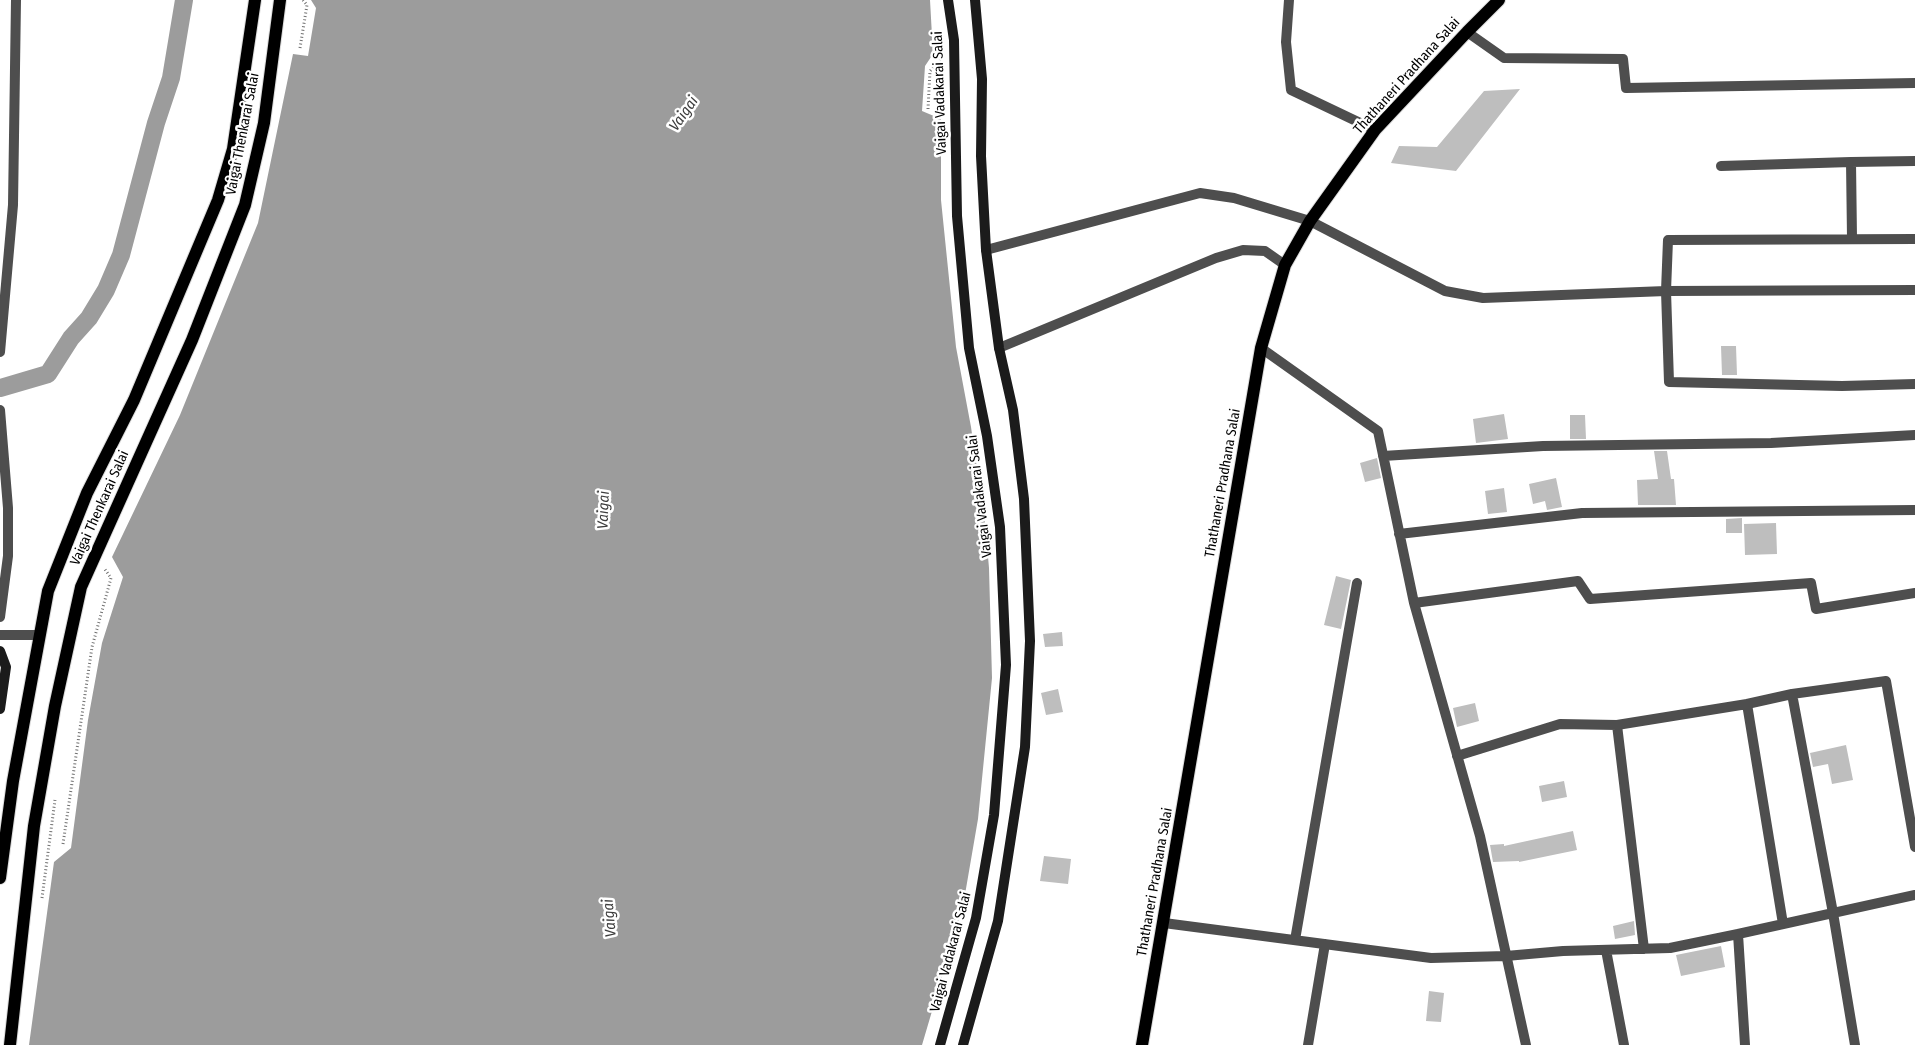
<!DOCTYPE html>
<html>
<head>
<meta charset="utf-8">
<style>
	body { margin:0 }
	canvas { display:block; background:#fff }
</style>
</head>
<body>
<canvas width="1915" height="1045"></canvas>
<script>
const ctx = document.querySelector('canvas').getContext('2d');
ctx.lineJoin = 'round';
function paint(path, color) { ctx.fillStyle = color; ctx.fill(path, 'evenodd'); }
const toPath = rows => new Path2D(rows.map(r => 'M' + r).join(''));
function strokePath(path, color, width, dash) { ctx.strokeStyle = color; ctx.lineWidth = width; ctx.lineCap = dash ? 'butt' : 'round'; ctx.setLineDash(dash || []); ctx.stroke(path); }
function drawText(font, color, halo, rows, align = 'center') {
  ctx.font = font + ' "Fira Sans Condensed",sans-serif'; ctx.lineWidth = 5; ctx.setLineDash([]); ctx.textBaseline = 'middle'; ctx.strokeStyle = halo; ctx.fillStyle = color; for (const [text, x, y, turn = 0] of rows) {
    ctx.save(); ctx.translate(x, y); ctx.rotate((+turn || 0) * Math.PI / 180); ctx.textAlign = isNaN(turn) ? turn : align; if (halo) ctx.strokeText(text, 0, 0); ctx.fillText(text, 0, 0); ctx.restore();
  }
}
const water = toPath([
	[311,0,930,0,933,54,925,66,922,111,941,119,941,200,956,347,971,427,985,523,989,568,992,678,978,819,963,906,922,1045,29,1045,54,862,71,848,88,720,102,643,123,577,112,557,180,415,258,223,293,54,308,56,316,8]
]);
const canal = toPath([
	[0,388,48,374,71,338,89,318,106,290,121,255,156,123,171,78,184,0]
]);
const building = toPath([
	[1520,89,1456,171,1391,163,1399,146,1437,147,1484,91],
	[1721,346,1736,346,1737,375,1722,375],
	[1504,414,1508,439,1476,443,1473,419],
	[1570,415,1585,415,1586,439,1570,439],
	[1654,451,1667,451,1671,479,1674,479,1676,505,1638,505,1637,480,1658,479],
	[1377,458,1381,478,1365,482,1360,463],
	[1556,478,1562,507,1547,510,1545,501,1533,504,1529,484],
	[1504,488,1507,512,1488,514,1485,491],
	[1742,518,1742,533,1726,533,1726,519],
	[1776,523,1777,554,1745,555,1744,524],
	[1336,576,1351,580,1341,629,1324,625],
	[1062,632,1063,646,1045,647,1043,634],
	[1058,689,1063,712,1046,715,1041,693],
	[1475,703,1479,721,1457,727,1453,708],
	[1846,745,1853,780,1832,784,1828,764,1813,767,1810,753],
	[1564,781,1567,797,1542,802,1539,786],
	[1573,831,1577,850,1519,862,1519,861,1493,862,1490,845,1504,844,1504,846],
	[1044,856,1071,859,1068,884,1040,881],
	[1634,921,1635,935,1615,939,1613,926],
	[1721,946,1725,967,1681,976,1676,955],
	[1429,991,1444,993,1441,1022,1426,1021]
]);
const path = toPath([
	[300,48,307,5,303,0],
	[928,109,930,71,941,59],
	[63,844,92,647,111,578,104,568],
	[42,898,55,800]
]);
const minor = toPath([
	[1289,0,1286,42,1291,90,1375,130],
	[1467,32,1504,58,1623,59,1626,88,1915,83],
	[1721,166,1851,162],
	[1852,238,1851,162,1915,161],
	[1915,239,1668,240,1666,291,1669,382,1842,386,1915,384],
	[986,250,1200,193,1234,198,1310,221,1445,291,1483,298,1666,291,1915,290],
	[999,348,1216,258,1243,250,1265,251,1285,265],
	[1261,348,1378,431,1414,603,1578,581,1590,599,1811,583,1816,609,1915,593],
	[0,352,13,205,16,0],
	[0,410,8,508,8,556,0,617],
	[1383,456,1543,446,1771,443,1915,435],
	[1399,534,1582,513,1915,510],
	[1414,603,1480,836,1526,1045],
	[0,635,40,635],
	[1792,694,1886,681,1915,847],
	[1747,704,1792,694,1833,913,1855,1045],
	[1617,725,1747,704,1783,924],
	[1457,756,1560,724,1617,725,1644,949],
	[1164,923,1431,958,1506,956,1563,951,1670,948,1738,934],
	[1295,940,1357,583],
	[1606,950,1624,1045],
	[1308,1045,1325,944],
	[1745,1045,1738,934,1915,895]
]);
const secondary = toPath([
	[0,651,6,667,0,709],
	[940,1045,976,918,994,815,1006,665,1000,527,987,436,969,348,957,216,954,40,948,0],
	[963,1045,998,921,1025,747,1030,641,1024,499,1013,410,999,348,986,250,981,156,982,79,975,0]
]);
const primary = toPath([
	[0,878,13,781,48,591,87,493,134,400,218,200,233,149,255,0],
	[10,1045,34,826,55,706,81,587,192,340,245,205,264,123,280,0],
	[1142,1045,1261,348,1285,265,1310,221,1375,130,1467,32,1499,0]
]);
const streetNames = [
	["Thathaneri Pradhana Salai",1407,76,-48],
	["Vaigai Vadakarai Salai",940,93,-92],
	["Vaigai Thenkarai Salai",243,134,-79],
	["Thathaneri Pradhana Salai",1223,483,-80],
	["Vaigai Vadakarai Salai",980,496,-97],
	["Vaigai Thenkarai Salai",100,508,-66],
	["Thathaneri Pradhana Salai",1155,882,-80],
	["Vaigai Vadakarai Salai",951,952,-75]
];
const waterNames = [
	["Vaigai",684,114,-55],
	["Vaigai",604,510,-88],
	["Vaigai",610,918,-95]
];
paint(water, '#9c9c9c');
strokePath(canal, '#9c9c9c', 18);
paint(building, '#bebebe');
strokePath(primary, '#dbdbdb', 14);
strokePath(path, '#707070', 3, [1, 2.5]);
strokePath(minor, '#4e4e4e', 10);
strokePath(secondary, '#1b1b1b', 10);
strokePath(primary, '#000', 12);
drawText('14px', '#000', '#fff', streetNames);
drawText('italic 15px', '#3d3d3d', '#fff', waterNames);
</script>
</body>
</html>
